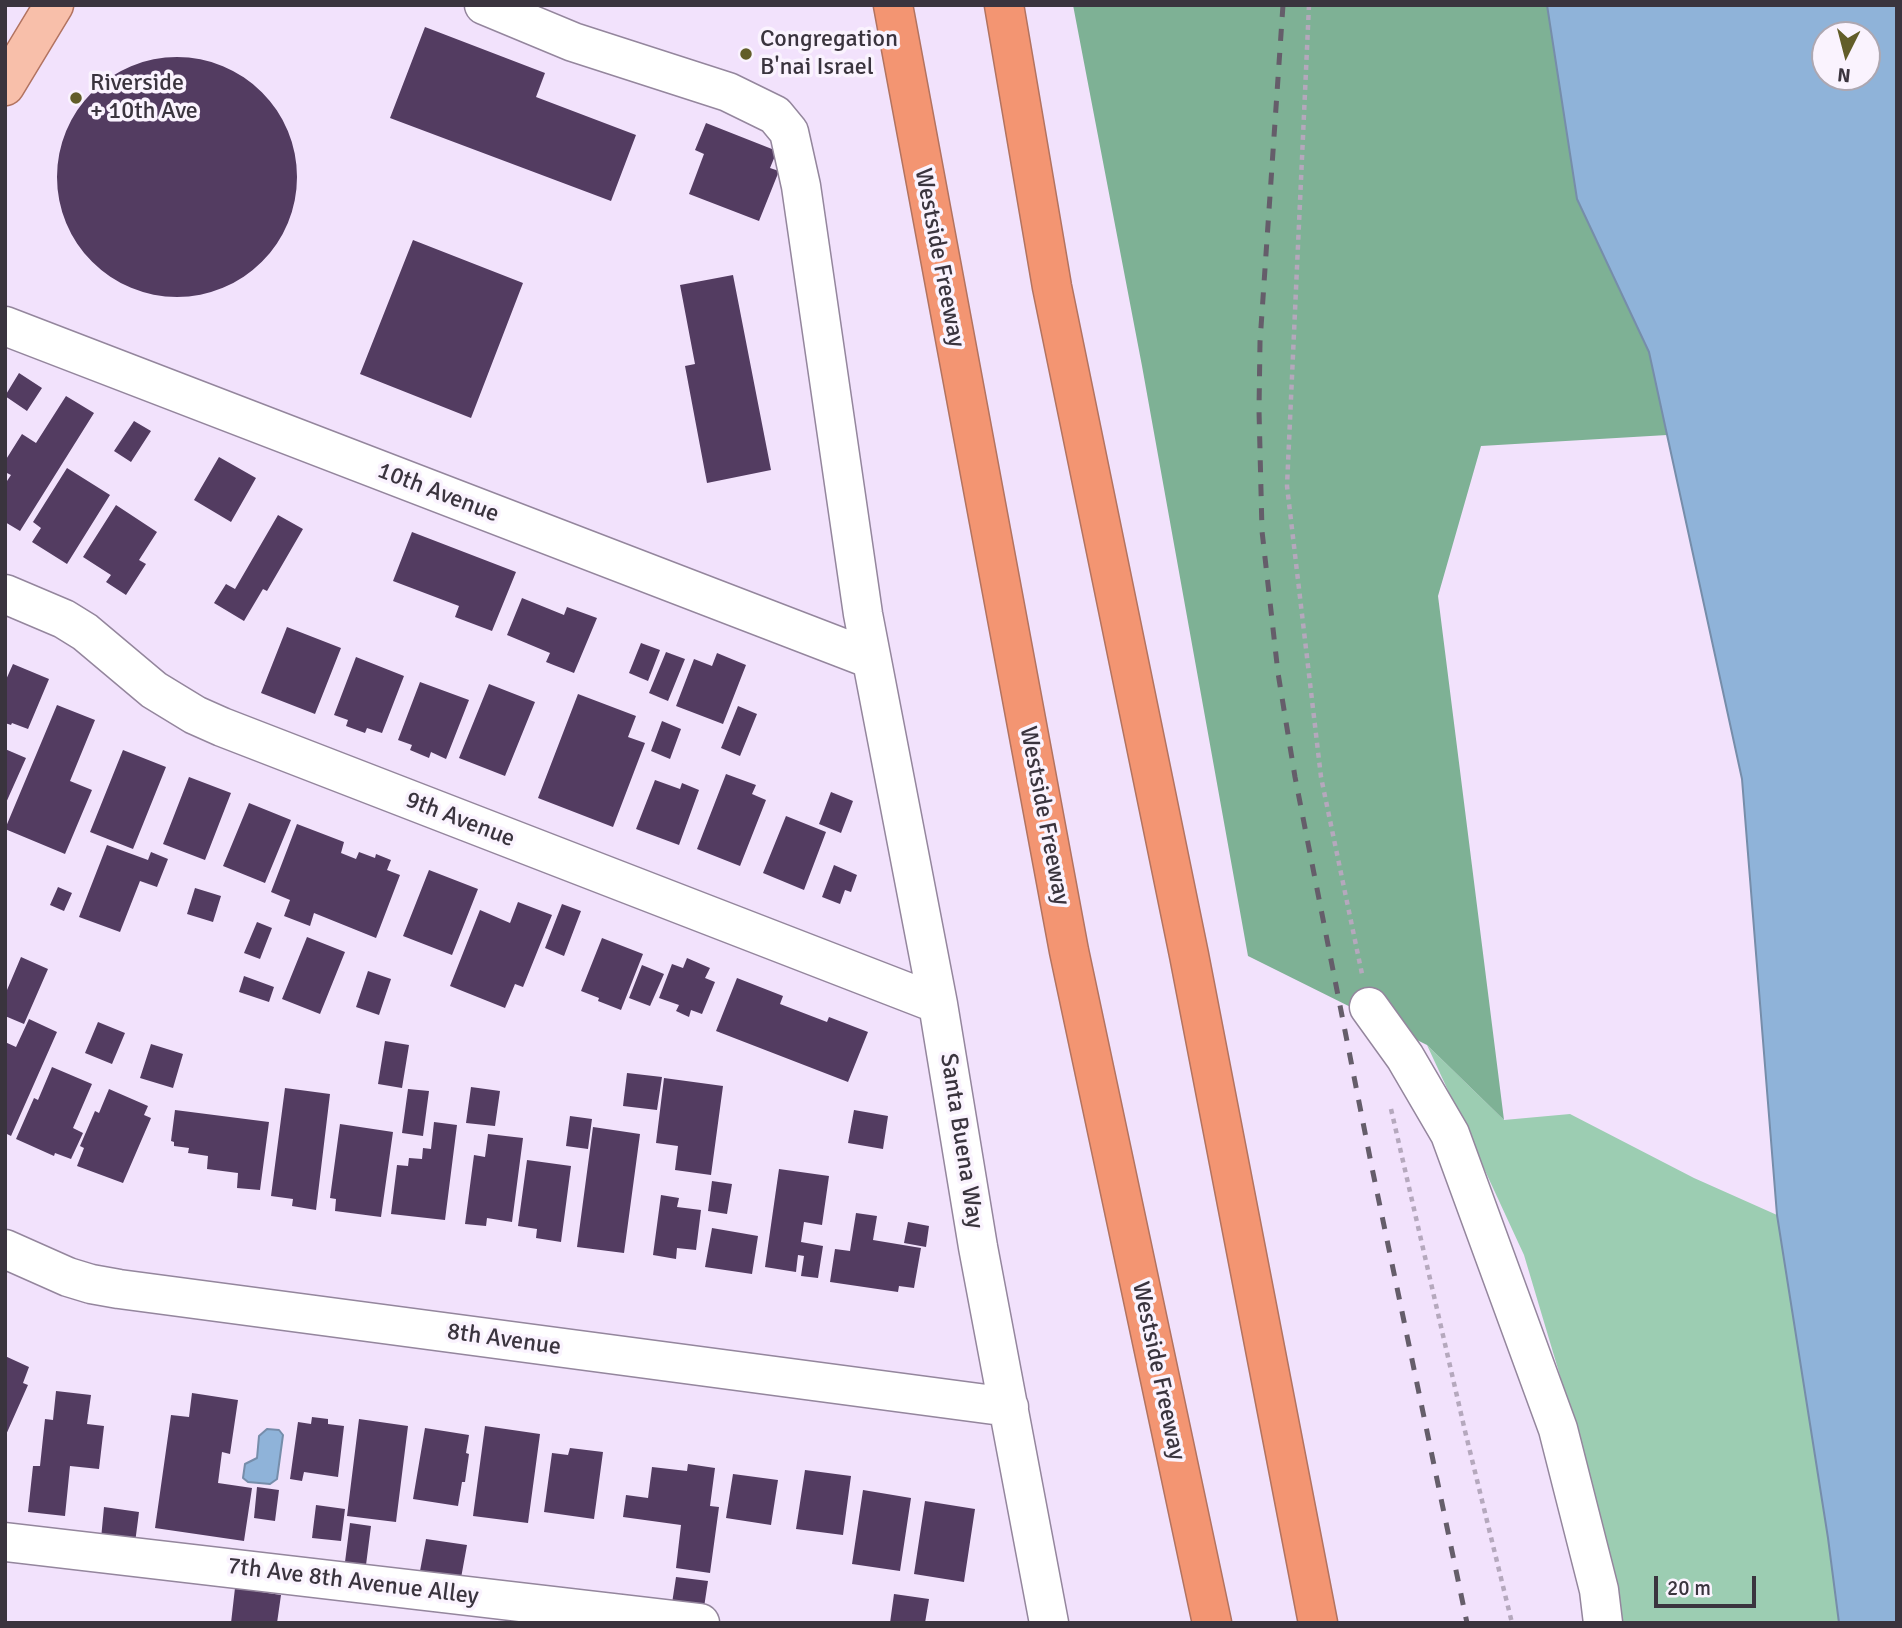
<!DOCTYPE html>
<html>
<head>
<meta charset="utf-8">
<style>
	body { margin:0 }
	#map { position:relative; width:1902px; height:1628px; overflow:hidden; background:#f2e2fc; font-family:Signika,sans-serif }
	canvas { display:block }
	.frame { position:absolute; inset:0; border:7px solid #3a343e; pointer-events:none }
	.north { position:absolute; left:1811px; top:21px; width:70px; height:70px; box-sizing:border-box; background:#faf3fe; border:2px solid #ada7b1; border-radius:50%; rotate:186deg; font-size:19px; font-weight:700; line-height:28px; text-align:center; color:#3a343e }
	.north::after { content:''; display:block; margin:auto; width:24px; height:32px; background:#625d29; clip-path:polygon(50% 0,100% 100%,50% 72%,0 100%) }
	.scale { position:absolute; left:1654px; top:1576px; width:102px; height:32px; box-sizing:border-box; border:4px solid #3a343e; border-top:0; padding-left:9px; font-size:21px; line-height:24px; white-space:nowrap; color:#3a343e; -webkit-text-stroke:5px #faf3fe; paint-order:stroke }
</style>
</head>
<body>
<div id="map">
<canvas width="1902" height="1628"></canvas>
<div class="frame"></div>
<div class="north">N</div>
<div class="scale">20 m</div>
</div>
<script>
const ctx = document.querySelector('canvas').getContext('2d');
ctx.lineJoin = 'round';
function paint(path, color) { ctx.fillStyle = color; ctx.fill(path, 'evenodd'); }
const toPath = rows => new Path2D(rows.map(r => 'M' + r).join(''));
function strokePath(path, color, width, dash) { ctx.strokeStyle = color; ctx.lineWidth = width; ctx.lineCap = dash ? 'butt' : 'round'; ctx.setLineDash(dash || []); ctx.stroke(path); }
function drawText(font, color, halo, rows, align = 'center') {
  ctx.font = font + ' Signika,sans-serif'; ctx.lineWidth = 7; ctx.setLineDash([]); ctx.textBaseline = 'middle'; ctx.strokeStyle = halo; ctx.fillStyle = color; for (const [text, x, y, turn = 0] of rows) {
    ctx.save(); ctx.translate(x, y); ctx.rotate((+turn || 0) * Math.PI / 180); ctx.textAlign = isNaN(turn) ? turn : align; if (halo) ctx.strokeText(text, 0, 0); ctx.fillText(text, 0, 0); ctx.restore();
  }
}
const green = toPath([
	[1427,1045,1504,1120,1570,1114,1694,1178,1777,1215,1828,1538,1839,1623,1620,1623,1578,1436,1524,1255]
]);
const forest = toPath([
	[1073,5,1547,5,1577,199,1649,352,1667,435,1481,446,1438,596,1504,1120,1427,1045,1248,956,1142,366]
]);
const water = toPath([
	[1547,5,1897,5,1897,1623,1839,1623,1828,1538,1777,1215,1742,779,1649,352,1577,199,1547,5],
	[1825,35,1867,35,1867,77,1825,77,1825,35],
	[267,1429,279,1430,283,1435,277,1479,270,1484,248,1482,243,1478,245,1464,257,1458,259,1436,267,1429]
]);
const building = toPath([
	[425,27,545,73,536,97,636,135,611,201,390,118],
	'57 177a120 120 0 1 1 240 0a120 120 0 1 1-240 0Z',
	[706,123,777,151,770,168,779,171,759,221,689,194,704,154,695,150],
	[413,240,523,283,471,418,360,374],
	[733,275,771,470,707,483,685,366,695,364,680,285],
	[19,373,42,388,27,411,5,396],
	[66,396,94,413,20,531,5,522,5,484,11,475,5,472,5,461,22,434,36,443],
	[134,421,151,431,131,462,114,451],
	[219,457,256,478,231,522,194,500],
	[67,468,110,495,67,564,32,542,41,528,33,522],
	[116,505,157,532,139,560,146,564,126,595,106,582,111,575,83,557],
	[278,515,303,529,267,591,263,589,244,621,214,603,226,584,235,589],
	[412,532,516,572,492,631,455,617,459,606,393,581],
	[522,598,564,615,567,607,597,618,574,673,546,662,550,653,507,635],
	[287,627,341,648,315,714,261,693],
	[641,643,660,650,648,681,629,673],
	[666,652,685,659,668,701,649,693],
	[717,653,746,665,723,724,676,706,694,659,712,666],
	[356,657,404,676,382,733,367,728,365,733,346,726,348,720,334,715],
	[13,664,49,679,28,729,12,723,11,725,5,723,5,682],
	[420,682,469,700,446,759,431,752,429,758,410,750,412,745,398,740],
	[489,684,535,702,505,776,459,758],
	[578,694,636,716,628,737,645,743,613,827,538,798],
	[57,705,95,720,70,781,92,790,65,854,5,829],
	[738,706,757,714,740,756,721,748],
	[662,721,681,729,670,759,651,751],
	[5,749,26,758,5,805],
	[123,750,166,767,133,849,90,832],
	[726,774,756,785,752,794,766,800,740,866,697,849],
	[189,777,231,793,205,860,163,844],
	[655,780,680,789,682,783,699,790,679,845,636,829],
	[831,792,853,801,841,833,819,824],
	[249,803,291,820,265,883,223,866],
	[786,816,826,832,804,890,763,873],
	[297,824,344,842,341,853,356,859,359,852,375,858,376,854,391,860,387,870,400,875,376,938,314,913,310,926,284,916,290,900,271,892],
	[107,845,148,860,151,852,168,859,157,887,140,881,120,932,79,917],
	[834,865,857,875,851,892,845,890,840,904,822,897],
	[429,870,478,889,452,955,403,936],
	[58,887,72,893,64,911,50,905],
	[195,888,221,896,213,922,187,914],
	[518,902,552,915,523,987,515,984,505,1008,450,986,480,910,510,923],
	[562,904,581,911,564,956,545,948],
	[257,922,272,928,260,959,244,953],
	[307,937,345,952,320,1014,282,999],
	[602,938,643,954,621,1010,598,1001,599,998,581,991],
	[21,957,48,969,24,1024,5,1016,5,989,7,990],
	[687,958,710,968,705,978,715,982,702,1014,691,1010,689,1017,676,1011,679,1005,659,998,672,964,683,968],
	[642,965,664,974,650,1006,629,998],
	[368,971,391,979,379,1015,356,1007],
	[244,976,274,987,269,1002,239,992],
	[737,978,783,996,780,1004,827,1022,829,1017,868,1032,848,1082,716,1031],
	[29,1019,57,1032,11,1136,5,1133,5,1042,16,1047],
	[98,1022,125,1033,112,1064,85,1053],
	[385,1041,409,1045,402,1088,378,1084],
	[151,1044,183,1054,173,1088,140,1078],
	[52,1067,92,1084,73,1128,83,1133,71,1159,55,1153,54,1156,16,1139,34,1098,38,1100],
	[627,1073,662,1077,657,1110,623,1106],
	[664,1078,723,1086,711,1175,675,1170,678,1146,656,1143],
	[471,1087,500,1091,495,1126,466,1123],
	[285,1088,330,1094,316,1210,292,1206,293,1199,271,1196],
	[109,1089,148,1106,144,1115,151,1118,123,1183,77,1166,84,1148,80,1146,95,1111,99,1113],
	[408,1089,429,1091,423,1136,402,1133],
	[175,1110,269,1122,260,1190,237,1188,238,1173,207,1169,208,1156,188,1153,189,1148,174,1146,174,1142,171,1141],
	[854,1110,888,1116,883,1149,848,1143],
	[570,1116,592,1119,588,1149,566,1146],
	[434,1122,457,1125,445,1220,391,1214,397,1165,408,1166,409,1158,422,1159,423,1148,431,1149],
	[340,1124,393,1132,381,1217,335,1211,336,1199,330,1198],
	[593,1127,640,1134,624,1253,577,1247],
	[488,1134,523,1138,512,1222,487,1218,486,1226,465,1224,474,1155,485,1157],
	[527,1160,571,1166,561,1242,536,1238,537,1229,518,1226],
	[779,1169,829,1176,822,1225,804,1222,801,1242,823,1246,818,1278,801,1276,804,1256,798,1255,796,1272,765,1267],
	[712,1181,732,1184,727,1214,708,1211],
	[661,1195,679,1198,677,1207,701,1210,696,1250,677,1248,676,1259,653,1255],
	[856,1213,877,1216,873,1240,921,1248,914,1288,899,1286,898,1292,830,1282,835,1249,850,1251],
	[908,1222,929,1226,926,1247,904,1243],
	[712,1228,758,1236,752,1274,705,1267],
	[5,1356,29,1367,23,1383,28,1385,5,1437],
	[56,1391,91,1395,87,1424,104,1426,99,1469,70,1466,65,1516,28,1512,33,1466,40,1466,45,1419,53,1420],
	[192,1393,238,1400,230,1454,222,1452,218,1483,252,1488,244,1541,155,1528,171,1415,189,1417],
	[312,1417,328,1419,328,1424,344,1426,338,1477,304,1472,302,1481,290,1479,298,1422,311,1424],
	[359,1419,408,1426,396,1522,347,1516],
	[485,1426,540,1434,528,1523,473,1516],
	[425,1428,469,1435,466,1453,469,1454,465,1482,462,1482,458,1506,413,1499],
	[570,1448,603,1452,594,1519,544,1512,552,1453,568,1455],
	[688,1464,715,1468,710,1506,719,1507,710,1573,676,1568,681,1525,623,1517,626,1495,648,1498,652,1467,687,1471],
	[805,1470,851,1476,843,1535,796,1529],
	[733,1474,778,1480,771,1525,726,1518],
	[257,1487,279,1490,275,1521,254,1518],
	[863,1490,911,1498,900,1571,852,1564],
	[925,1501,975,1509,964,1582,914,1574],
	[316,1505,345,1509,341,1541,312,1538],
	[104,1507,139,1512,135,1543,101,1539],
	[350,1523,371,1526,366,1565,345,1562],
	[426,1539,467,1545,461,1578,420,1571],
	[676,1577,708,1581,703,1614,671,1610],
	[235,1588,281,1595,277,1623,231,1623],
	[894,1594,929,1599,925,1623,890,1623]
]);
const path = toPath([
	[1309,5,1287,486,1321,777,1362,974],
	[1391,1109,1465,1431,1512,1623]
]);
const minor = toPath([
	[484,5,573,42,728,92,775,115,789,132,801,186,863,614,938,1004,978,1247,1049,1623],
	[5,326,871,659],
	[5,594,64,619,85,632,154,690,195,715,222,727,938,1004],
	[1369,1007,1405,1057,1450,1134,1558,1429,1599,1590,1603,1623],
	[5,1249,68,1277,91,1284,119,1289,1009,1407],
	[5,1542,700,1623]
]);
const major = toPath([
	[5,86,54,5]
]);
const highway = toPath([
	[893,5,1069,951,1212,1623],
	[1004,5,1052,287,1189,955,1318,1623]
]);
const rail = toPath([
	[1283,5,1260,342,1259,410,1262,531,1278,673,1295,777,1372,1168,1467,1623]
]);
const markers = [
	[746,54,7,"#625d29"],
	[76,98,7,"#625d29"]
];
const poiNames = [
	["Congregation",760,40],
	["B'nai Israel",760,68],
	["Riverside",90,84],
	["+ 10th Ave",90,112]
];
const streetNames = [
	["Westside Freeway",939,258,79],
	["10th Avenue",438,493,21],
	["Westside Freeway",1044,816,79],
	["9th Avenue",460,820,21],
	["Santa Buena Way",961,1141,81],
	["8th Avenue",504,1340,8],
	["Westside Freeway",1158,1371,78],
	["7th Ave 8th Avenue Alley",353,1582,7]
];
paint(green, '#9ccdb2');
paint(forest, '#7eb195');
paint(water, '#8fb3d9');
strokePath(water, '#768daa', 2);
paint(building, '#533c61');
strokePath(minor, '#94869d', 41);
strokePath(major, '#b27360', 41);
strokePath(highway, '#b27360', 41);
strokePath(path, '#b5a8bd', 4.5, [5, 5]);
strokePath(minor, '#fff', 38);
strokePath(major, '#f8bfaa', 38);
strokePath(highway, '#f39572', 38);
strokePath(rail, '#655d6a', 5, [12, 12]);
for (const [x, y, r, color] of markers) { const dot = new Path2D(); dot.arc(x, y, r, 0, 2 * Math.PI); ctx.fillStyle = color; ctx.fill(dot); strokePath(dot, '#faf3fe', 2.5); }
drawText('24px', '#3a343e', '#faf3fe', poiNames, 'left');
drawText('24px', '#3a343e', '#faf3fe', streetNames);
</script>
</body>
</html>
